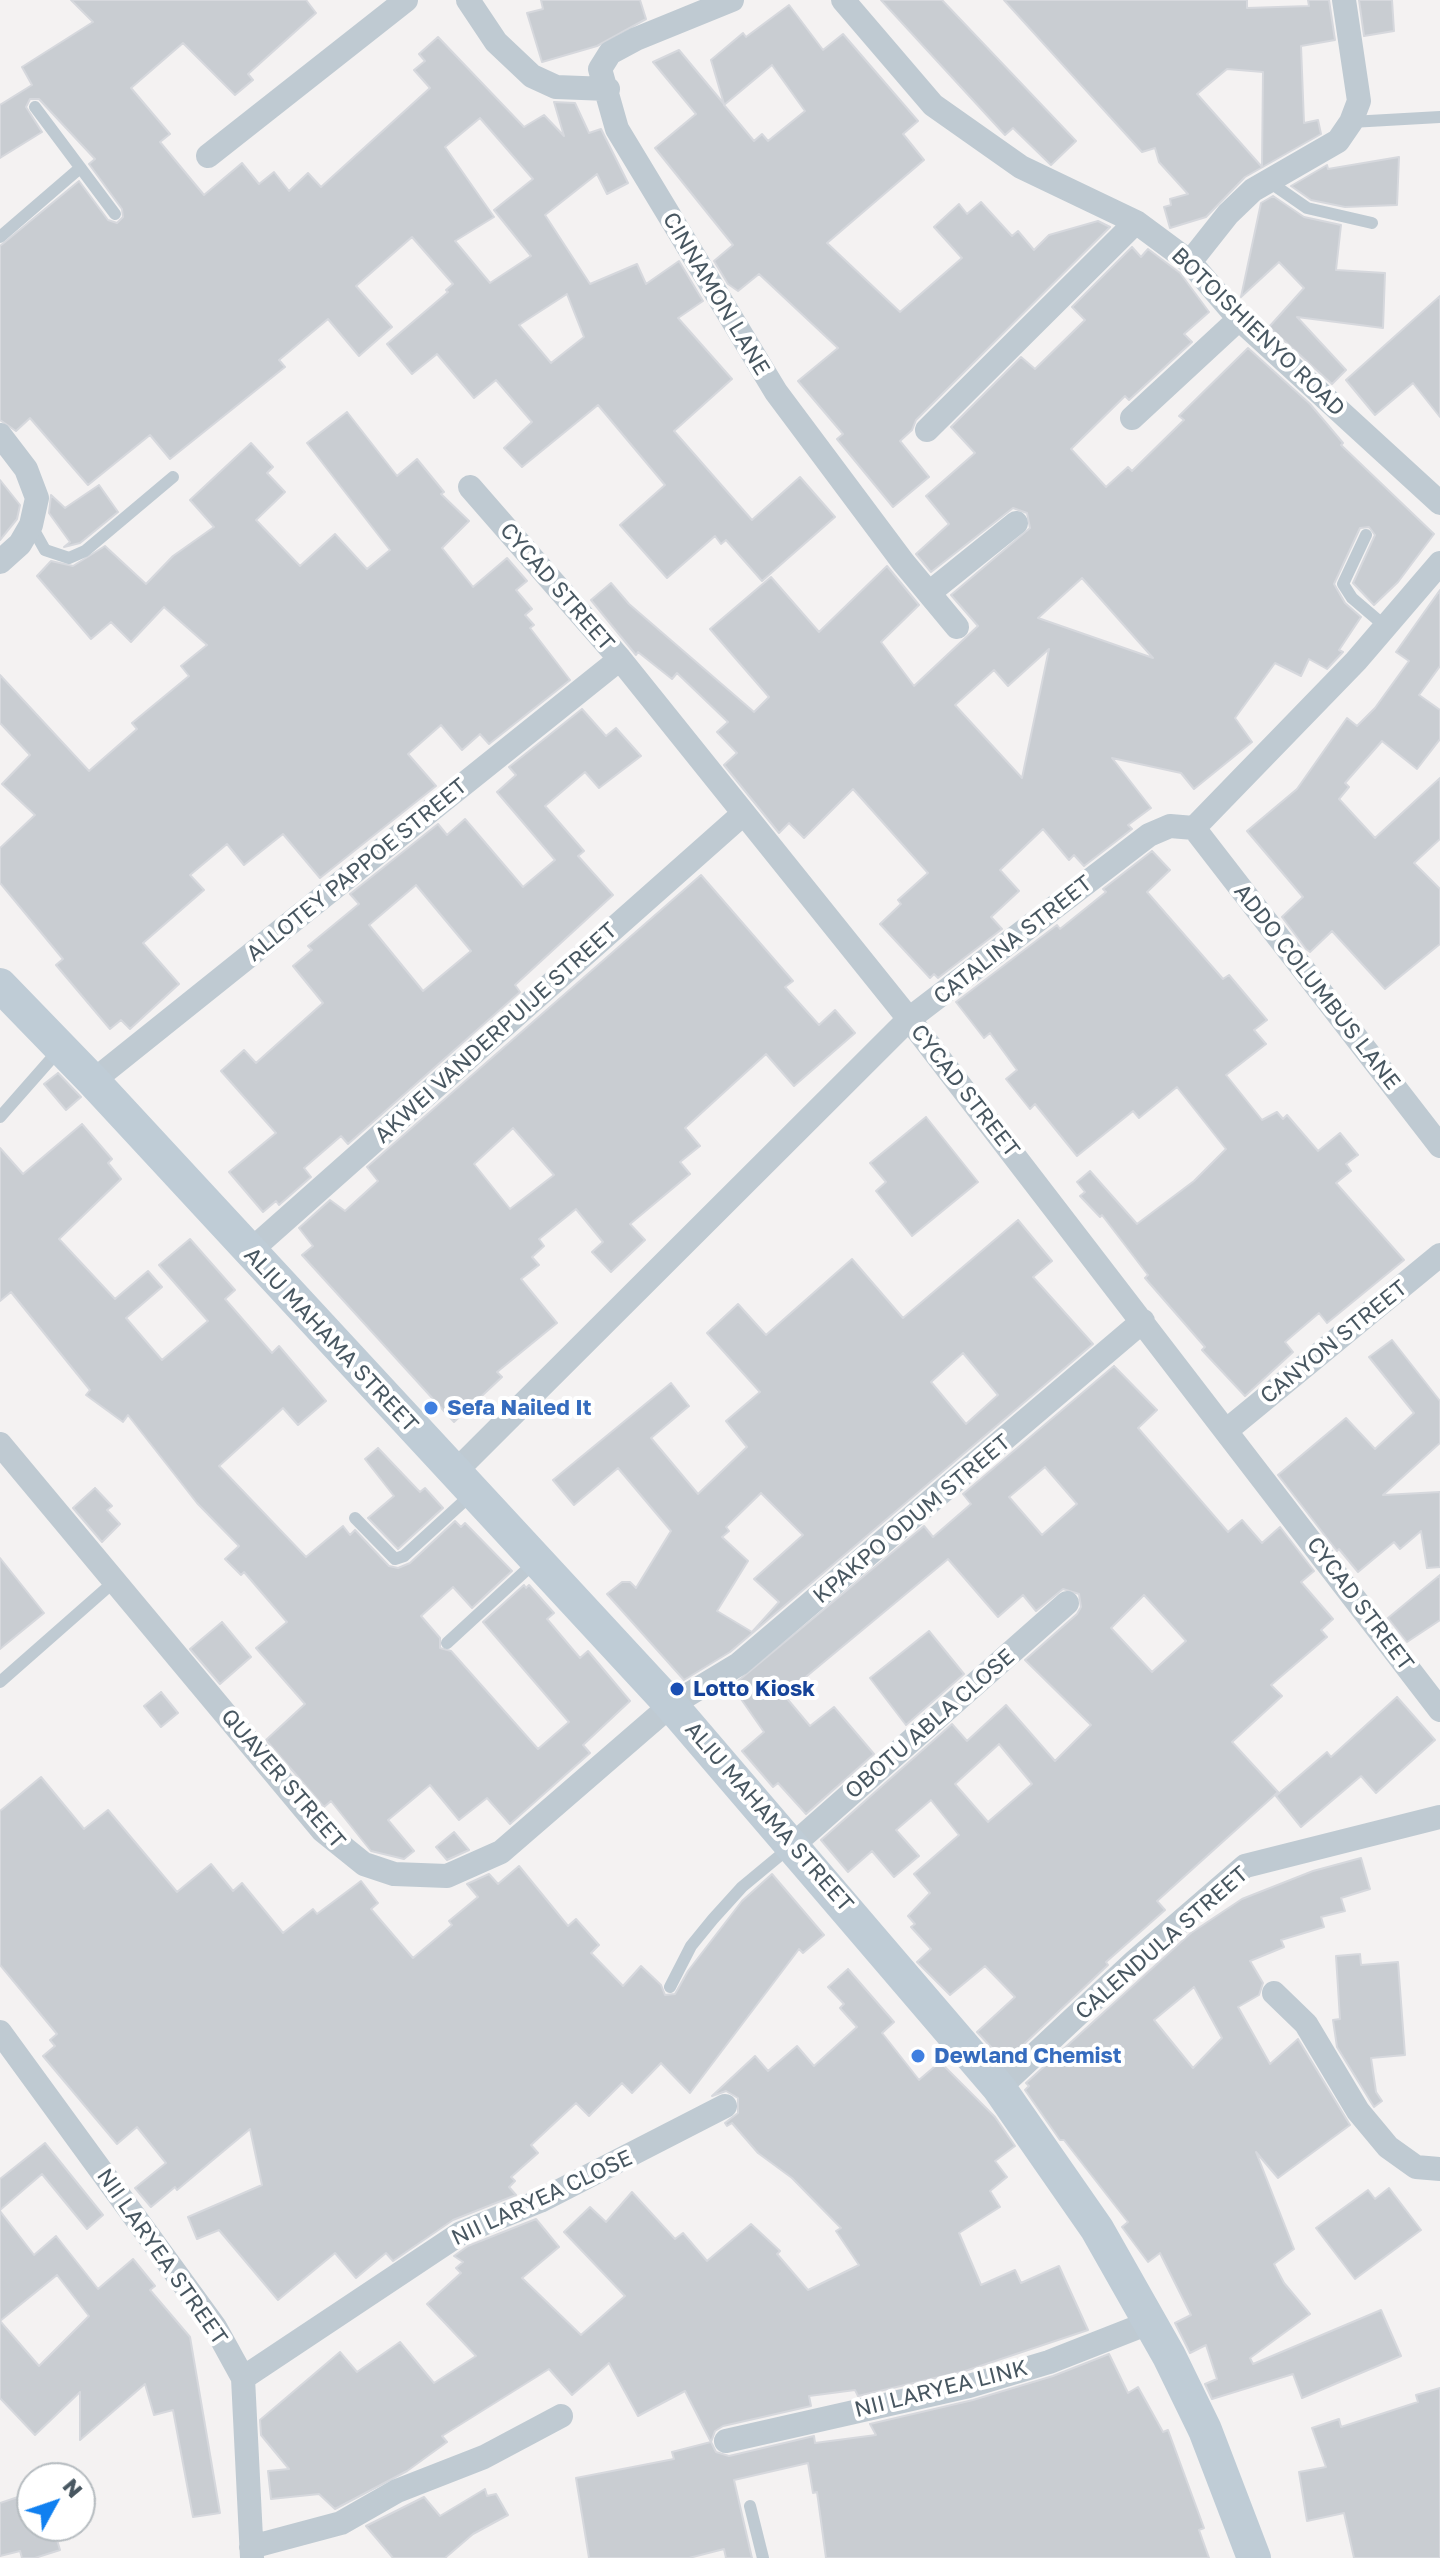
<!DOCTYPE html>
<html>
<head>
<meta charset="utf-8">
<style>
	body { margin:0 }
	#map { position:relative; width:1440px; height:2558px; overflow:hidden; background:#f4f2f2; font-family:"Golos Text",sans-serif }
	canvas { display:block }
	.north { position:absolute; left:16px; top:2462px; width:80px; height:80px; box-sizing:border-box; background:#fff; border:2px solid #b6bcc0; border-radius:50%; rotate:50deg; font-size:22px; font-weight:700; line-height:32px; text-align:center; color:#485761 }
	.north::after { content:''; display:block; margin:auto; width:28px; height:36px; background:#1080f0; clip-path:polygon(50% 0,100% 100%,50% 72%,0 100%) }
</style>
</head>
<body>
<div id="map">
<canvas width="1440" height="2558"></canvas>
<div class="north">N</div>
</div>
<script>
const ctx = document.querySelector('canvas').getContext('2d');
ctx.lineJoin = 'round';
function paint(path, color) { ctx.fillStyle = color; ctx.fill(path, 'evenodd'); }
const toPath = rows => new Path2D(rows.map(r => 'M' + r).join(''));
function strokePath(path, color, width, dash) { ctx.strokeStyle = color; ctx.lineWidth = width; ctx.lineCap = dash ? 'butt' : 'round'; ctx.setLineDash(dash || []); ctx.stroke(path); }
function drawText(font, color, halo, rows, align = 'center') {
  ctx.font = font + ' "Golos Text",sans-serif'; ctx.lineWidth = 8; ctx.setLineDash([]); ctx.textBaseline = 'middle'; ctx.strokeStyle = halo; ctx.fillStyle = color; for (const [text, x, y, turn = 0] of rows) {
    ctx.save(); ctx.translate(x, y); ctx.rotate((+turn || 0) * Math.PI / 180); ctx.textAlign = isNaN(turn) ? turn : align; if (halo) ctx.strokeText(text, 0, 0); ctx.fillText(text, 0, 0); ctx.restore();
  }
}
const building = toPath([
	[71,0,306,0,316,13,248,74,253,80,235,95,183,43,131,88,170,134,160,142,204,195,242,163,259,184,274,172,289,191,308,173,321,187,430,88,414,70,425,61,419,54,438,37,524,127,544,115,564,136,554,102,575,103,589,133,601,129,628,183,607,194,597,174,545,215,590,284,637,264,646,284,679,261,703,301,678,318,732,379,674,431,752,520,800,477,835,517,762,581,726,540,721,544,715,536,667,578,620,525,665,485,598,405,522,467,504,448,532,422,496,380,474,398,437,354,412,374,387,344,448,292,446,290,453,284,412,237,356,286,392,327,359,356,328,319,279,360,285,367,170,459,150,435,88,485,30,418,16,431,0,420,0,246,79,181,108,220,117,223,123,217,122,209,89,164,95,159,39,99,30,99,26,107,42,132,0,158,0,105,32,85,22,67,93,22,71,0],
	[480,118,533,179,494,210,531,256,490,283,455,241,494,217,445,147,480,118],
	[567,294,584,337,551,363,519,325,567,294],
	[541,0,640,0,646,19,597,46,542,62,527,13,543,9,541,0],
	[881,0,942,0,1076,141,1051,165,1013,128,1005,135,881,0],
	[1004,0,1247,0,1247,8,1309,6,1308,0,1329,0,1335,40,1301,46,1304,123,1318,120,1321,134,1245,177,1206,217,1170,228,1164,207,1171,205,1170,199,1188,194,1159,162,1155,148,1142,152,1004,0],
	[1227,69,1263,72,1262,167,1197,94,1227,69],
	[1359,0,1392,0,1394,31,1364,36,1359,0],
	[789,5,823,50,843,34,918,121,903,134,924,160,827,243,900,312,962,258,934,227,959,204,967,214,981,202,1012,236,1018,231,1034,250,1049,235,1098,221,1110,227,916,420,912,430,900,441,929,477,893,507,837,439,843,434,798,381,838,348,759,274,738,291,728,284,714,261,733,245,655,148,696,114,653,62,679,50,724,104,711,60,743,33,746,37,789,5],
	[772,65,805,111,768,141,762,134,754,141,724,105,772,65],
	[1399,157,1397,205,1345,207,1311,200,1291,186,1327,165,1328,169,1399,157],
	[1273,196,1304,217,1341,225,1336,270,1385,273,1383,328,1297,317,1346,370,1332,384,1269,327,1304,288,1279,262,1241,297,1261,203,1273,196],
	[1132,247,1141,257,1148,249,1180,273,1209,312,1184,334,1192,342,1129,400,1125,396,1071,449,1106,487,1128,467,1132,471,1184,420,1179,416,1248,348,1310,404,1343,443,1341,445,1434,534,1398,582,1374,605,1353,583,1375,535,1369,527,1360,528,1334,584,1345,603,1361,617,1339,650,1343,652,1327,669,1309,659,1301,676,1275,663,1235,718,1252,742,1194,789,1181,773,1112,758,1151,808,1128,825,1132,829,1084,866,1074,855,1069,860,1043,829,1000,870,1019,891,991,917,1002,929,938,978,934,974,930,978,880,924,901,904,898,900,928,873,853,789,804,838,789,823,779,833,724,765,737,753,717,732,728,722,677,673,672,679,638,652,636,655,591,600,611,583,629,604,754,712,769,697,710,629,771,577,819,632,887,566,919,605,881,642,914,686,978,626,951,595,1030,528,1027,513,1013,508,931,572,916,554,949,524,926,496,975,453,951,427,1021,357,1035,369,1085,320,1072,307,1132,247],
	[1082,578,1153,658,1038,618,1082,578],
	[1049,649,1022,778,955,705,994,670,1008,686,1049,649],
	[1440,296,1440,417,1413,383,1375,415,1346,380,1440,296],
	[347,412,397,476,417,459,444,492,441,494,469,521,442,548,473,587,507,558,527,581,516,590,532,609,525,615,534,625,530,628,570,680,489,744,480,734,462,750,441,725,408,754,436,786,320,878,283,834,244,865,227,844,190,875,204,890,143,943,179,984,130,1029,121,1020,110,1029,56,965,63,959,0,883,0,848,35,815,2,784,30,755,0,723,0,675,89,771,137,729,132,723,189,676,181,666,207,645,164,607,131,642,111,622,91,639,37,576,51,561,73,566,105,546,146,584,173,556,214,527,190,500,251,443,273,467,267,473,285,492,256,520,300,566,335,534,367,569,390,550,307,443,347,412],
	[0,480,20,505,17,519,0,540,0,480],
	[99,485,118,512,80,543,64,547,70,542,49,513,51,495,65,508,99,485],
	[1440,590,1440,666,1419,695,1440,710,1440,739,1417,769,1382,741,1345,783,1349,787,1339,799,1375,838,1440,778,1440,839,1414,863,1440,889,1440,944,1385,989,1332,931,1310,952,1306,949,1282,917,1303,897,1247,831,1297,789,1347,718,1357,726,1375,708,1409,661,1396,652,1440,590],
	[582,709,606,736,616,728,641,756,599,788,585,772,545,806,584,851,578,856,613,895,515,985,520,992,348,1144,341,1136,304,1168,311,1177,279,1205,276,1201,263,1212,229,1172,276,1133,221,1071,244,1050,256,1063,323,1003,293,966,312,950,308,946,359,904,350,894,438,824,447,835,465,819,523,887,555,860,497,792,516,775,509,767,582,709],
	[416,885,471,951,423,991,369,925,416,885],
	[1152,851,1170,870,1147,892,1223,979,1229,975,1267,1020,1254,1030,1266,1044,1226,1075,1262,1120,1277,1112,1283,1119,1287,1115,1318,1151,1340,1133,1358,1155,1346,1164,1351,1171,1336,1183,1404,1260,1327,1323,1319,1313,1285,1342,1293,1352,1245,1396,1202,1350,1205,1347,1145,1278,1148,1275,1102,1215,1100,1217,1080,1196,1085,1192,1077,1182,1090,1171,1137,1224,1194,1181,1226,1149,1177,1087,1139,1118,1133,1111,1077,1156,1035,1104,1030,1109,1006,1079,1017,1070,990,1033,984,1038,956,1002,1057,925,1060,929,1106,892,1103,889,1152,851],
	[701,875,793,981,785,987,819,1025,835,1010,855,1033,794,1086,766,1054,685,1128,700,1146,680,1162,690,1174,630,1224,645,1240,611,1272,592,1252,603,1242,576,1209,539,1239,544,1246,532,1257,539,1265,521,1279,557,1323,497,1372,502,1377,454,1422,302,1255,313,1246,299,1228,330,1200,345,1211,378,1181,367,1167,701,875],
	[513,1128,554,1175,510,1209,474,1164,513,1128],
	[58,1073,81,1097,66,1110,44,1084,58,1073],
	[926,1117,978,1182,912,1236,876,1191,886,1182,870,1163,926,1117],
	[82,1124,112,1159,108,1163,121,1179,59,1239,115,1299,148,1271,162,1287,126,1318,162,1360,208,1321,159,1265,190,1239,235,1290,225,1299,272,1353,279,1346,326,1401,298,1425,283,1408,219,1466,306,1557,343,1526,350,1535,355,1530,389,1566,398,1568,410,1563,455,1521,461,1527,465,1523,512,1571,472,1608,453,1587,421,1616,440,1638,440,1648,451,1651,538,1749,569,1722,483,1622,524,1585,526,1588,529,1585,554,1613,547,1619,580,1658,588,1651,630,1701,583,1745,590,1753,510,1824,487,1798,459,1820,430,1785,388,1820,414,1851,404,1859,371,1851,331,1801,324,1807,266,1740,305,1704,256,1648,287,1622,244,1572,241,1575,225,1559,239,1546,197,1503,128,1415,123,1422,86,1395,90,1390,11,1292,0,1301,0,1148,23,1174,82,1124],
	[1018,1220,1052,1261,1033,1277,1093,1344,730,1652,684,1680,607,1594,622,1582,630,1582,636,1588,671,1531,618,1468,574,1505,553,1480,671,1383,689,1406,651,1438,698,1494,747,1447,726,1421,760,1392,707,1333,738,1304,766,1335,852,1259,903,1318,1018,1220],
	[963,1353,998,1395,966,1424,931,1382,963,1353],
	[761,1493,803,1535,754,1579,779,1602,752,1632,717,1611,748,1561,722,1537,729,1531,726,1527,761,1493],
	[1392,1340,1440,1401,1440,1443,1383,1495,1440,1492,1440,1567,1427,1568,1421,1531,1400,1549,1394,1542,1358,1572,1339,1549,1337,1551,1278,1475,1346,1418,1375,1449,1414,1413,1369,1357,1392,1340],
	[1114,1366,1157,1410,1138,1428,1228,1532,1242,1520,1262,1543,1280,1527,1314,1571,1301,1582,1333,1619,1321,1630,1327,1637,1271,1685,1282,1696,1232,1742,1278,1792,1157,1901,1165,1910,1106,1962,1108,1965,1005,2062,977,2032,1015,1997,985,1966,950,1995,917,1962,931,1949,911,1927,915,1924,908,1916,930,1893,914,1874,959,1835,931,1800,896,1830,919,1856,894,1877,872,1851,848,1872,821,1840,952,1724,967,1741,1006,1705,1055,1761,1091,1725,1025,1660,1077,1614,1081,1607,1079,1594,1063,1589,1036,1611,1023,1595,998,1617,948,1559,784,1695,810,1726,834,1707,874,1754,806,1814,778,1783,773,1787,742,1751,764,1732,732,1686,924,1526,933,1537,971,1504,963,1494,1114,1366],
	[1045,1467,1077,1504,1042,1535,1009,1497,1045,1467],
	[1144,1595,1186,1641,1152,1672,1111,1628,1144,1595],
	[999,1744,1032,1784,988,1822,955,1784,999,1744],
	[378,1448,417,1489,420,1492,425,1488,443,1508,398,1549,368,1518,394,1496,365,1459,378,1448],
	[95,1488,112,1506,107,1510,120,1524,102,1542,73,1508,95,1488],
	[0,1558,44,1613,0,1649,0,1558],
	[1440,1575,1440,1620,1407,1642,1388,1618,1440,1575],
	[222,1622,251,1657,220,1684,190,1649,222,1622],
	[929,1631,964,1674,906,1725,870,1678,929,1631],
	[161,1692,178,1713,161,1727,144,1706,161,1692],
	[1397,1697,1435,1740,1376,1793,1361,1776,1301,1827,1276,1796,1327,1752,1331,1757,1397,1697],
	[41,1777,84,1829,108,1810,177,1892,211,1864,233,1891,242,1883,283,1933,313,1909,317,1914,361,1881,378,1903,371,1909,413,1958,452,1925,449,1921,478,1897,467,1884,489,1874,498,1884,519,1866,568,1926,576,1919,599,1945,591,1953,623,1986,641,1966,661,1985,665,1995,675,1994,688,1971,742,1901,772,1874,824,1935,803,1953,799,1949,690,2093,661,2063,632,2093,622,2083,589,2116,576,2103,531,2145,538,2153,511,2177,515,2181,509,2187,516,2195,453,2220,393,2261,386,2253,356,2278,335,2253,278,2300,219,2230,197,2239,188,2217,262,2185,250,2129,177,2190,175,2187,151,2207,135,2188,166,2163,137,2127,117,2144,43,2056,55,2046,50,2040,57,2034,0,1965,0,1811,41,1777],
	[454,1832,469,1850,447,1860,436,1847,454,1832],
	[1361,1858,1370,1889,1341,1898,1345,1911,1321,1917,1324,1927,1281,1940,1284,1947,1250,1961,1263,1983,1259,1995,1238,2007,1270,2064,1298,2039,1350,2125,1278,2178,1256,2152,1294,2249,1274,2264,1284,2283,1310,2314,1250,2358,1253,2364,1381,2310,1401,2356,1302,2398,1293,2374,1212,2399,1205,2384,1217,2379,1206,2345,1190,2353,1175,2323,1191,2315,1160,2253,1148,2262,1122,2227,1128,2222,1064,2140,1060,2140,1025,2090,1029,2086,1026,2083,1191,1933,1242,1899,1313,1871,1361,1858],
	[1194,1987,1222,2038,1193,2068,1154,2020,1194,1987],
	[1360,1954,1361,1965,1398,1962,1405,2055,1371,2058,1376,2092,1382,2101,1374,2107,1337,2047,1333,2020,1340,2019,1336,1956,1360,1954],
	[848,1969,894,2022,882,2033,919,2080,940,2062,995,2117,1015,2146,995,2161,1007,2177,990,2191,1000,2207,959,2233,981,2285,1015,2270,1021,2283,1059,2266,1088,2330,965,2371,858,2396,855,2390,809,2396,811,2406,723,2426,715,2431,711,2442,685,2391,638,2416,609,2363,572,2395,549,2369,442,2436,447,2442,407,2471,335,2509,319,2494,271,2499,268,2471,289,2469,261,2435,260,2420,340,2352,357,2372,400,2342,434,2383,476,2356,427,2304,461,2273,456,2268,463,2262,454,2256,468,2246,536,2219,559,2247,522,2278,581,2335,625,2296,564,2232,590,2207,606,2222,632,2192,675,2239,683,2233,707,2261,751,2224,780,2251,777,2254,808,2290,859,2265,836,2231,841,2228,792,2178,758,2153,732,2123,727,2126,725,2123,738,2113,738,2098,726,2091,712,2096,755,2056,768,2071,797,2046,814,2066,857,2027,840,2008,844,2004,828,1987,848,1969],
	[45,2143,103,2215,87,2229,42,2174,0,2210,0,2179,45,2143],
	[1389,2188,1421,2230,1355,2279,1316,2228,1368,2190,1375,2199,1389,2188],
	[0,2211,34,2255,56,2236,98,2289,133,2259,155,2286,150,2290,190,2337,220,2513,193,2517,173,2410,154,2415,145,2384,80,2440,80,2392,35,2435,0,2398,0,2211],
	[57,2275,89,2316,39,2366,0,2321,57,2275],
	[1109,2354,1128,2393,1138,2387,1163,2432,1168,2430,1204,2528,1199,2530,1209,2558,826,2558,817,2492,813,2493,808,2463,734,2480,752,2558,726,2558,724,2549,689,2558,589,2558,576,2478,674,2459,672,2452,711,2442,716,2452,729,2456,814,2436,815,2443,876,2435,870,2424,973,2400,1053,2376,1109,2354],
	[1440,2388,1440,2558,1354,2558,1344,2513,1307,2521,1299,2472,1326,2467,1312,2428,1339,2419,1341,2427,1418,2402,1416,2395,1440,2388],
	[485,2489,487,2496,496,2494,508,2515,473,2534,445,2558,393,2558,366,2526,424,2497,440,2516,485,2489],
	[21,2496,23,2501,32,2498,32,2526,53,2526,60,2550,35,2558,22,2558,20,2551,0,2556,0,2503,21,2496]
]);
const lane = toPath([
	[35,107,115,214],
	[1351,122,1440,117],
	[1268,181,1307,208,1372,223],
	[0,237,80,168],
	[31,525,45,550,69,558,85,551,173,477],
	[1366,535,1343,584,1352,598,1386,627],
	[0,1117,59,1050],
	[355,1518,395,1559,404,1556,473,1493],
	[447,1643,534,1563],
	[0,1682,116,1580],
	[670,1987,691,1946,713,1919,742,1887,789,1848],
	[750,2506,763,2558]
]);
const street = toPath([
	[468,0,496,42,532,76,556,87,608,89],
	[732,0,636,39,610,53,600,69,617,129,776,392,903,562,957,627],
	[843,0,933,105,1021,167,1136,222,1190,262,1239,319,1440,503],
	[208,156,406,0],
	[1190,262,1228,214,1253,190,1338,141,1351,122,1359,101,1344,0],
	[1132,418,1239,319],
	[927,430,1136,222],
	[0,435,26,469,37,498,31,525,20,544,0,562],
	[470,487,620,659,909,1019,1440,1710],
	[929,593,1016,523],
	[1194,828,1440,1146],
	[93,1081,620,659],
	[249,1252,743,814],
	[1227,1430,1440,1255],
	[0,1444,323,1831,364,1864,394,1874,447,1876,501,1852,671,1705,739,1664,1143,1321],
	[454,1473,909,1019,1149,835,1170,826,1194,828,1356,661,1440,563],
	[793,1845,1067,1603],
	[1274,1993,1306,2024,1358,2111,1388,2147,1416,2167,1440,2169],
	[0,2032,215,2327,243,2378,252,2558],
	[999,2088,1135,1961,1245,1866,1440,1817],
	[243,2378,461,2233,540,2201,725,2106],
	[726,2441,969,2386,1049,2362,1151,2322],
	[251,2547,341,2523,397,2491,484,2457,561,2416]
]);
const secondary = toPath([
	[0,985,93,1081,671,1705,999,2088,1097,2229,1169,2356,1205,2430,1254,2558]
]);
const markers = [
	[431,1408,8,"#3f7fe0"],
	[677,1689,8,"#1a4fb4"],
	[918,2056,8,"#3f7fe0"]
];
const streetNames = [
	["CINNAMON LANE",716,294,59],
	["BOTOISHIENYO ROAD",1258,332,44],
	["CYCAD STREET",557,587,49],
	["ALLOTEY PAPPOE STREET",357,870,-39],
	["CATALINA STREET",1013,940,-38],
	["ADDO COLUMBUS LANE",1317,987,52],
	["AKWEI VANDERPUIJE STREET",496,1033,-42],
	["CYCAD STREET",965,1091,52],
	["ALIU MAHAMA STREET",331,1340,47],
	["CANYON STREET",1334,1342,-39],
	["KPAKPO ODUM STREET",912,1519,-40],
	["CYCAD STREET",1360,1604,53],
	["OBOTU ABLA CLOSE",930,1724,-41],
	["QUAVER STREET",283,1779,49],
	["ALIU MAHAMA STREET",769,1817,49],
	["CALENDULA STREET",1162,1943,-41],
	["NII LARYEA CLOSE",542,2198,-25],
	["NII LARYEA STREET",162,2257,55],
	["NII LARYEA LINK",941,2389,-14]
];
const shopNames = [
	["Sefa Nailed It",447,1408],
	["Dewland Chemist",934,2056]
];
const transitNames = [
	["Lotto Kiosk",693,1689]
];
paint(building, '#c9cdd2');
strokePath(building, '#d6d8dd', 2);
strokePath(lane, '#bfcad2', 12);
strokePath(street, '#bfcad2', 24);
strokePath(secondary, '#bfccd6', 34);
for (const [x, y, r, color] of markers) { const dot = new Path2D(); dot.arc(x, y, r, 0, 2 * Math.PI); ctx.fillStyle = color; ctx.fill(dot); strokePath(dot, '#fff', 3); }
drawText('22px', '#485761', '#fff', streetNames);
drawText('bold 22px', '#366cbe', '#fff', shopNames, 'left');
drawText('bold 22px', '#164399', '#fff', transitNames, 'left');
</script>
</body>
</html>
